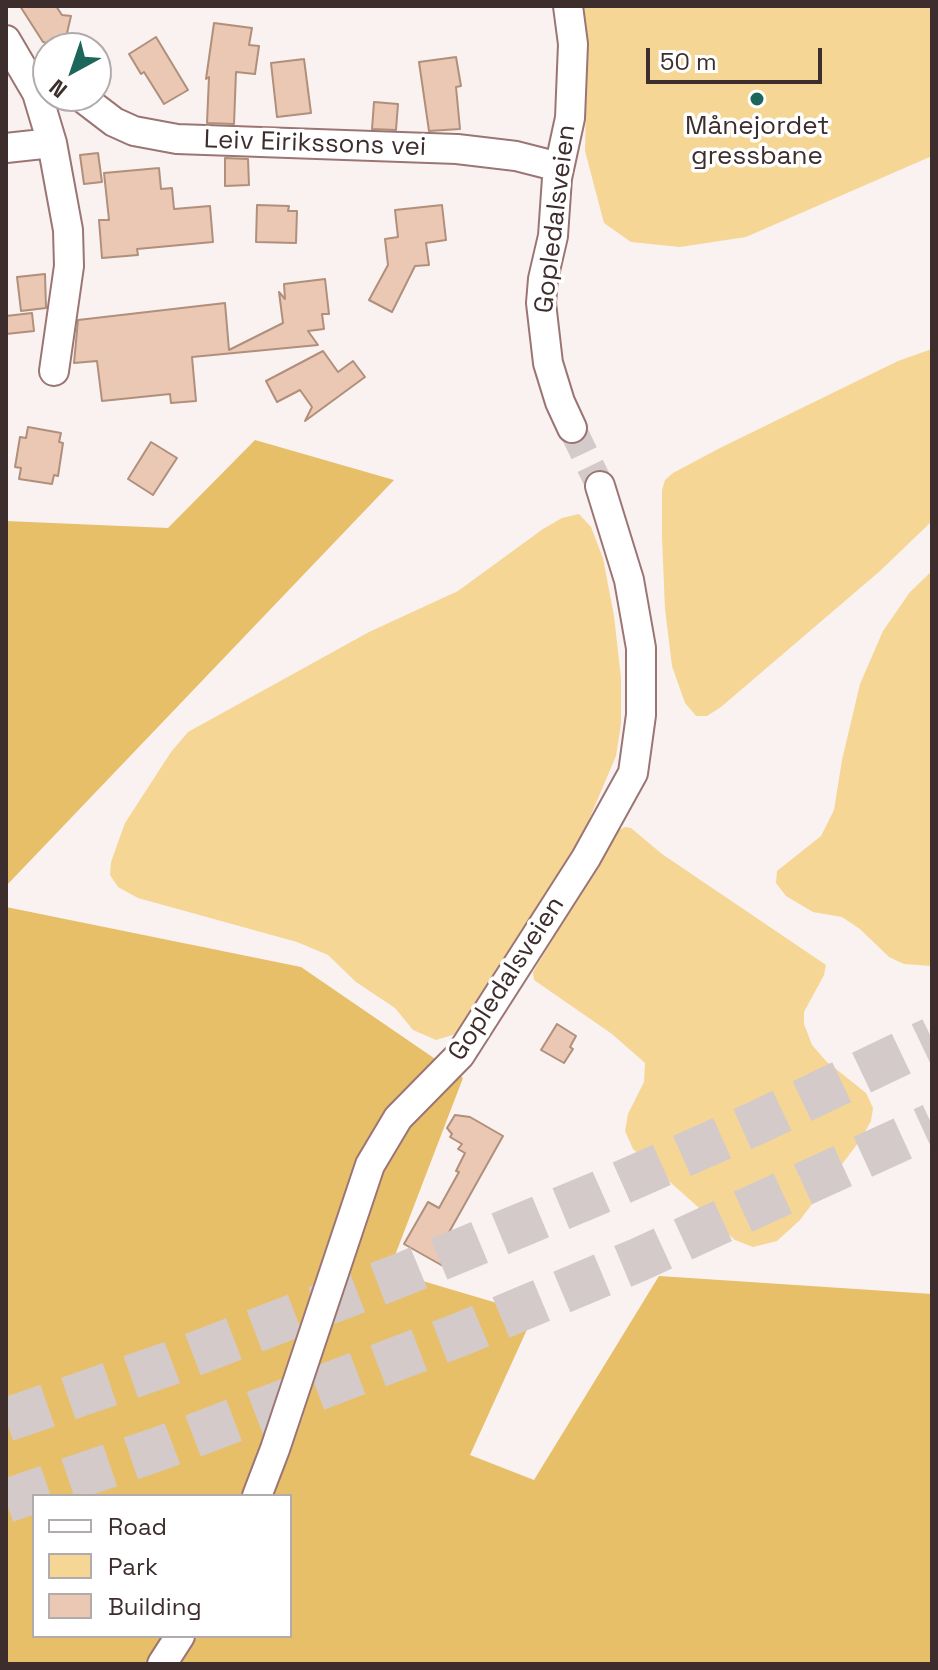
<!DOCTYPE html>
<html>
<head>
<meta charset="utf-8">
<style>
	body { margin:0 }
	#map { position:relative; width:938px; height:1670px; overflow:hidden; background:#faf1f1; font-family:"Space Grotesk",sans-serif }
	canvas { display:block }
	.frame { position:absolute; inset:0; border:8px solid #3e2d2d; pointer-events:none }
	.legend { position:absolute; left:32px; top:1494px; width:260px; height:144px; box-sizing:border-box; background:#fff; border:2px solid #b2abab; margin:0; padding:10px 14px; list-style:none; font-size:24px; color:#3e2d2d }
	.legend li { display:flex; align-items:center; gap:16px; height:40px }
	.legend b { width:40px; border:2px solid #b2abab }
	.north { position:absolute; left:32px; top:32px; width:80px; height:80px; box-sizing:border-box; background:#fff; border:2px solid #b2abab; border-radius:50%; rotate:220deg; font-size:22px; font-weight:700; line-height:32px; text-align:center; color:#3e2d2d }
	.north::after { content:''; display:block; margin:auto; width:28px; height:36px; background:#1d665c; clip-path:polygon(50% 0,100% 100%,50% 72%,0 100%) }
	.scale { position:absolute; left:646px; top:48px; width:176px; height:36px; box-sizing:border-box; border:4px solid #3e2d2d; border-top:0; padding-left:10px; font-size:24px; line-height:28px; white-space:nowrap; color:#3e2d2d; -webkit-text-stroke:6px #fff; paint-order:stroke }
</style>
</head>
<body>
<div id="map">
<canvas width="938" height="1670"></canvas>
<div class="frame"></div>
<ul class="legend">
<li><b style="height:10px;background:#fff"></b>Road</li>
<li><b style="height:22px;background:#f5d695"></b>Park</li>
<li><b style="height:22px;background:#ebc8b3"></b>Building</li>
</ul>
<div class="north">N</div>
<div class="scale">50 m</div>
</div>
<script>
const ctx = document.querySelector('canvas').getContext('2d');
ctx.lineJoin = 'round';
function paint(path, color) { ctx.fillStyle = color; ctx.fill(path, 'evenodd'); }
const toPath = rows => new Path2D(rows.map(r => 'M' + r).join(''));
function strokePath(path, color, width, dash) { ctx.strokeStyle = color; ctx.lineWidth = width; ctx.lineCap = dash ? 'butt' : 'round'; ctx.setLineDash(dash || []); ctx.stroke(path); }
function drawText(font, color, halo, rows, align = 'center') {
  ctx.font = font + ' "Space Grotesk",sans-serif'; ctx.lineWidth = 7; ctx.setLineDash([]); ctx.textBaseline = 'middle'; ctx.strokeStyle = halo; ctx.fillStyle = color; for (const [text, x, y, turn = 0] of rows) {
    ctx.save(); ctx.translate(x, y); ctx.rotate((+turn || 0) * Math.PI / 180); ctx.textAlign = isNaN(turn) ? turn : align; if (halo) ctx.strokeText(text, 0, 0); ctx.fillText(text, 0, 0); ctx.restore();
  }
}
const green = toPath([
	[584,6,932,6,932,156,746,237,680,247,631,242,604,223,585,151,587,66],
	[932,349,932,521,880,571,721,707,707,716,696,716,685,703,672,666,665,609,662,537,662,490,665,480,673,473,720,448,898,361],
	[579,514,591,527,603,558,614,616,621,678,621,724,616,756,582,836,540,908,467,1023,456,1034,436,1040,413,1030,395,1008,356,982,328,955,297,942,138,898,118,887,110,875,111,862,125,823,171,752,188,732,369,632,458,591,543,529,562,518],
	[932,571,932,966,904,964,889,957,860,929,842,917,813,912,786,896,776,883,777,871,821,836,834,810,842,760,860,684,883,631,910,592],
	[625,827,631,828,662,854,826,965,824,975,804,1012,804,1024,812,1045,826,1061,866,1093,873,1108,871,1121,861,1139,800,1220,777,1241,753,1247,735,1240,633,1149,625,1131,628,1114,644,1082,645,1063,612,1034,534,980,533,972,608,847,619,830]
]);
const forest = toPath([
	[255,440,394,480,6,886,6,521,168,528],
	[6,907,301,967,463,1078,389,1271,534,1314,470,1455,534,1480,659,1276,932,1294,932,1664,6,1664],
	[34,1496,290,1496,290,1636,34,1636]
]);
const building = toPath([
	[20,6,56,6,62,15,71,16,64,46,43,42,20,6],
	[214,23,252,28,249,45,259,46,255,74,236,72,234,124,207,123,209,77,206,79,214,23],
	[156,37,188,90,164,104,144,72,141,74,129,54,156,37],
	[456,57,461,86,456,87,460,129,429,131,419,62,456,57],
	[304,59,311,113,277,117,271,63,304,59],
	[374,102,398,104,396,130,372,129,374,102],
	[98,153,102,182,84,184,80,155,98,153],
	[225,158,248,159,249,185,225,186,225,158],
	[159,168,161,189,172,188,174,209,210,206,213,242,137,249,138,255,102,258,99,220,109,220,104,173,159,168],
	[257,205,289,206,288,211,297,211,296,243,256,242,257,205],
	[442,205,446,240,426,243,429,265,415,266,392,312,369,300,388,265,385,239,398,237,395,210,442,205],
	[45,274,46,308,21,311,17,277,45,274],
	[325,279,329,314,322,314,324,329,308,331,318,345,192,357,196,401,171,403,170,394,102,401,97,361,74,363,78,320,225,303,229,350,283,323,279,292,285,299,284,284,325,279],
	[32,313,34,331,6,334,6,316,32,313],
	[323,351,338,372,353,361,365,377,305,421,312,407,300,390,277,402,266,381,323,351],
	[28,427,61,433,59,442,63,443,58,476,54,475,52,484,19,479,21,468,15,467,20,437,26,438,28,427],
	[151,442,177,458,153,495,128,479,151,442],
	[557,1024,576,1036,570,1047,573,1049,564,1063,541,1050,557,1024],
	[455,1115,470,1117,503,1136,443,1243,460,1253,450,1270,404,1244,428,1202,439,1208,459,1172,456,1171,465,1153,458,1149,462,1144,450,1137,452,1134,447,1128,455,1115]
]);
const streetTunnel = toPath([
	[572,428,600,486]
]);
const highwayTunnel = toPath([
	[6,1420,171,1363,401,1275,596,1194,756,1123,932,1039],
	[6,1501,164,1447,459,1335,638,1260,932,1125]
]);
const street = toPath([
	[568,6,573,44,570,118,557,178,553,236,543,279,541,303,548,363,560,402,572,428],
	[6,40,37,93,52,143,68,230,69,266,54,371],
	[80,96,114,122,134,131,177,139,457,149,516,156,559,167],
	[6,148,52,143],
	[257,1496,275,1449,370,1165,398,1118,460,1055,586,858,633,773,641,715,641,648,629,580,600,486],
	[162,1664,180,1636]
]);
const markers = [
	[757,99,8,"#1d665c"]
];
const poiNames = [
	["Månejordet",757,127],
	["gressbane",757,157]
];
const streetNames = [
	["Leiv Eirikssons vei",315,144,2],
	["Gopledalsveien",556,219,-83],
	["Gopledalsveien",507,979,-57]
];
paint(green, '#f5d695');
paint(forest, '#e7bf69');
paint(building, '#ebc8b3');
strokePath(building, '#b08f7b', 2);
strokePath(streetTunnel, '#d4caca', 28, [28, 14]);
strokePath(highwayTunnel, '#d4caca', 44, [44, 22]);
strokePath(street, '#9b7574', 32);
strokePath(street, '#fff', 28);
for (const [x, y, r, color] of markers) { const dot = new Path2D(); dot.arc(x, y, r, 0, 2 * Math.PI); ctx.fillStyle = color; ctx.fill(dot); strokePath(dot, '#fff', 3); }
drawText('26px', '#3e2d2d', '#fff', poiNames);
drawText('26px', '#3e2d2d', '#fff', streetNames);
</script>
</body>
</html>
